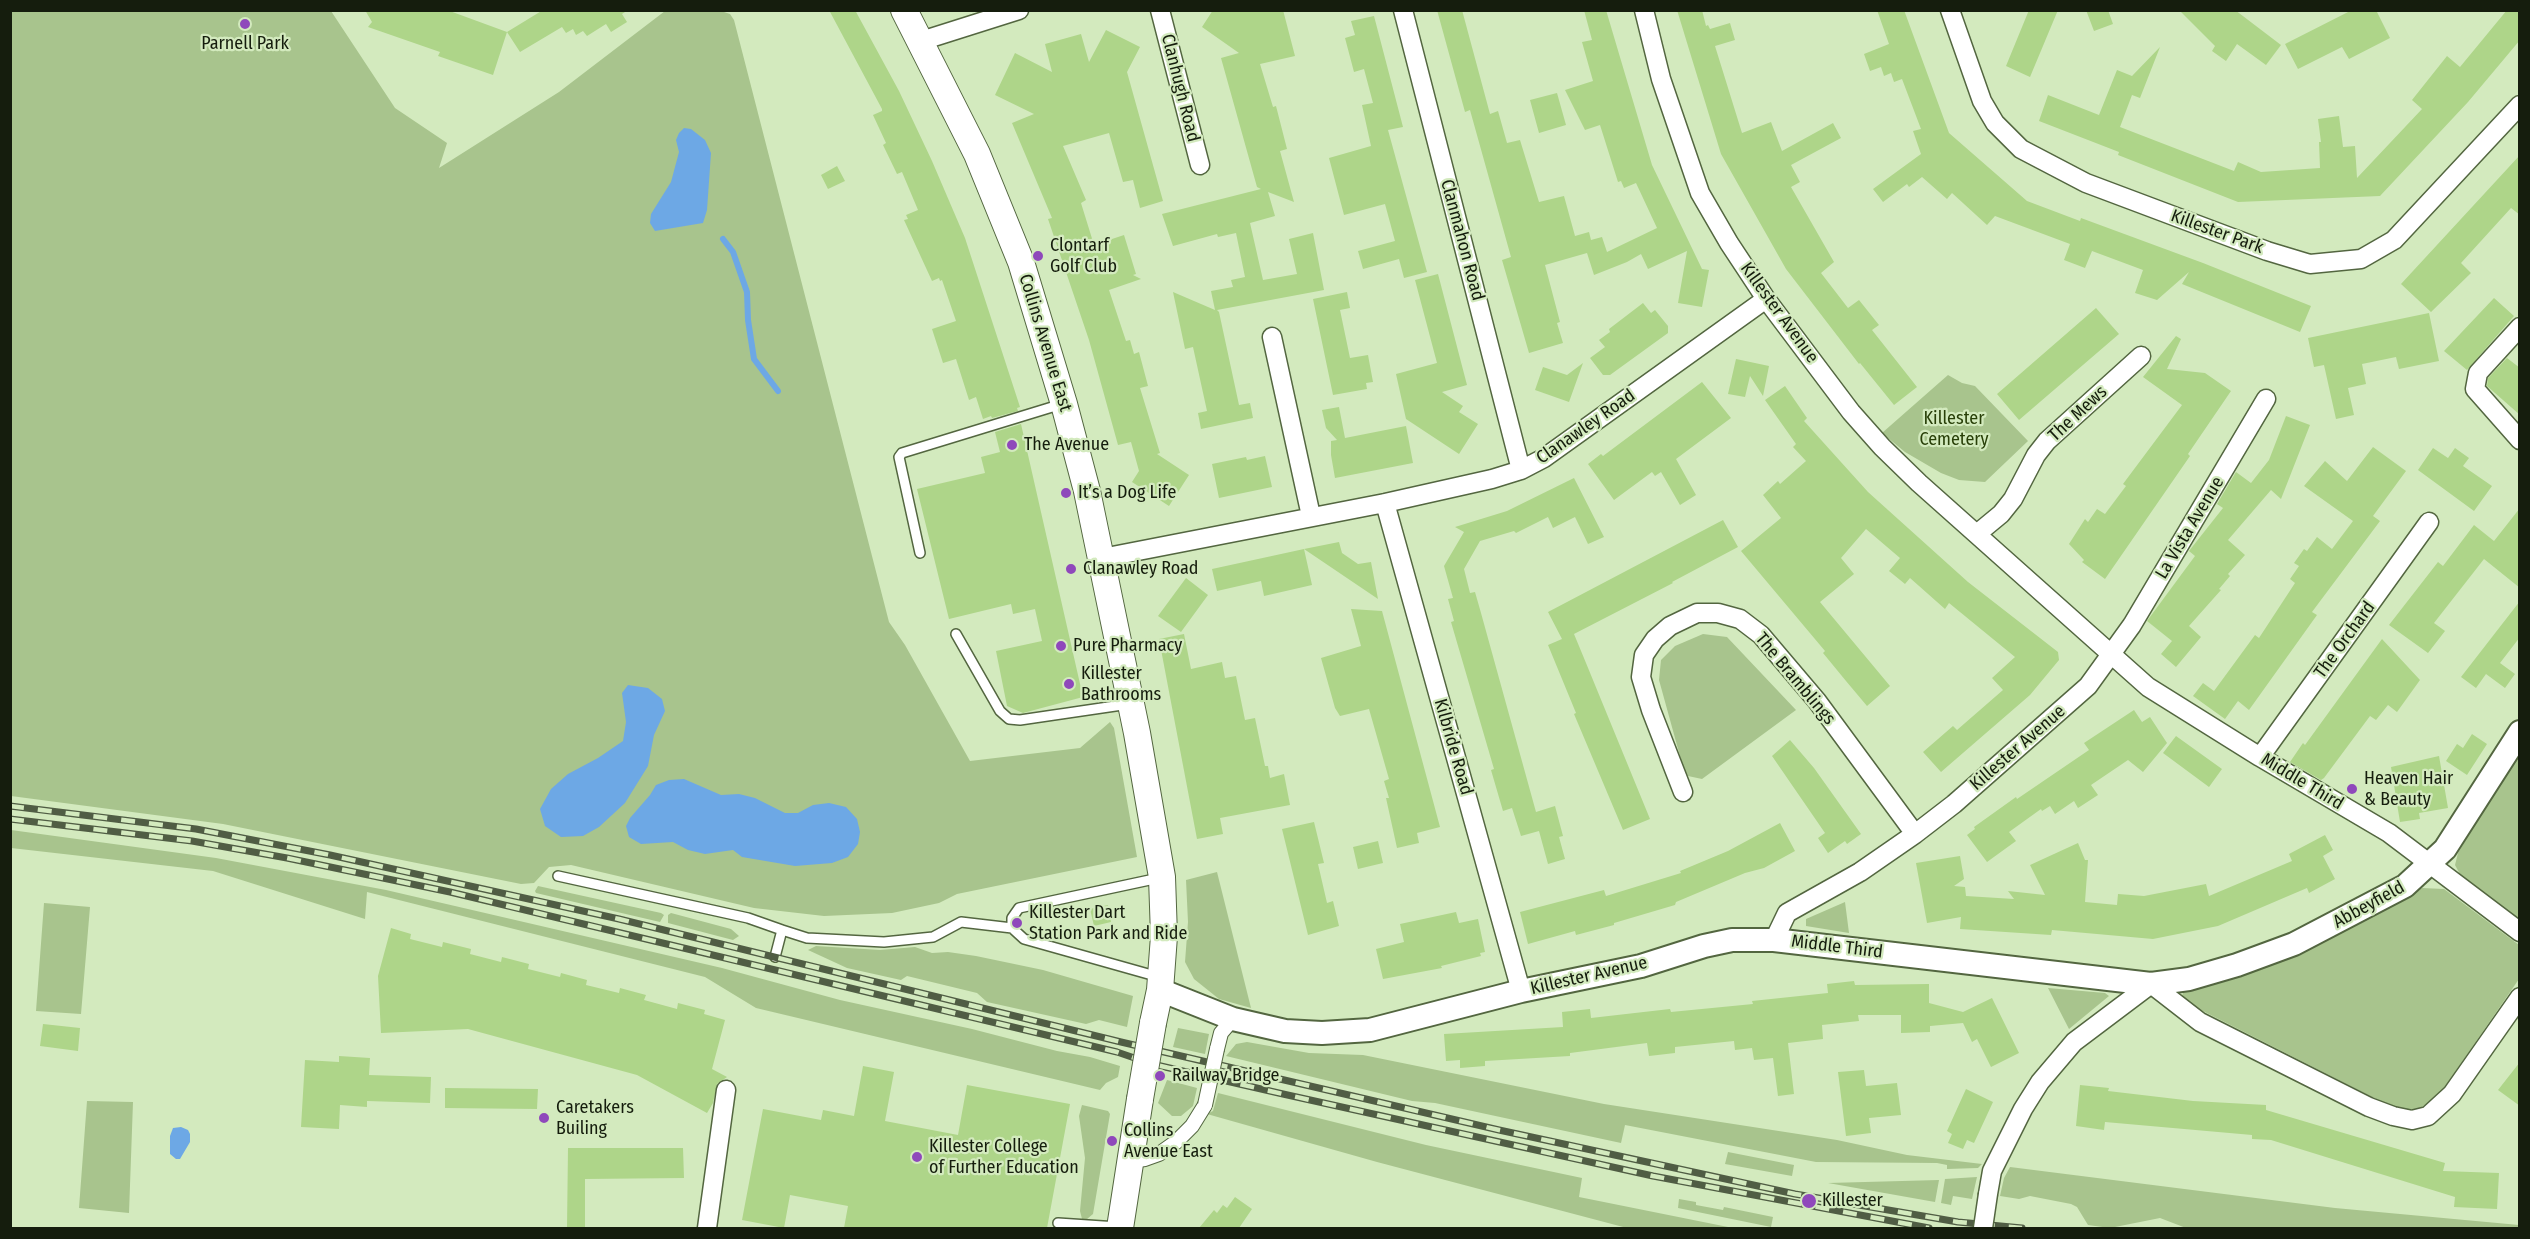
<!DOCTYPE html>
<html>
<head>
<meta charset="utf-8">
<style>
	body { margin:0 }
	#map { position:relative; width:2530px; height:1239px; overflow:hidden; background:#d3eabe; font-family:"Fira Sans Condensed",sans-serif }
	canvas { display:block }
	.frame { position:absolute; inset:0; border:12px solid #151d0d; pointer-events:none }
</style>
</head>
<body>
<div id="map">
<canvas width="2530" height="1239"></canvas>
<div class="frame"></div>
</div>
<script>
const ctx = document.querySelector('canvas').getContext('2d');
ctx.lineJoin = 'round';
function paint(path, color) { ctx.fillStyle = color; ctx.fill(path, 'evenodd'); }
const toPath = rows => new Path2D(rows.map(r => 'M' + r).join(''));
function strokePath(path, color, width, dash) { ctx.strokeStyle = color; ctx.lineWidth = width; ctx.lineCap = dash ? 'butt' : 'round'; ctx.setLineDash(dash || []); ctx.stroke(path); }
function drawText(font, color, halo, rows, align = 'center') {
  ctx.font = font + ' "Fira Sans Condensed",sans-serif'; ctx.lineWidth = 4.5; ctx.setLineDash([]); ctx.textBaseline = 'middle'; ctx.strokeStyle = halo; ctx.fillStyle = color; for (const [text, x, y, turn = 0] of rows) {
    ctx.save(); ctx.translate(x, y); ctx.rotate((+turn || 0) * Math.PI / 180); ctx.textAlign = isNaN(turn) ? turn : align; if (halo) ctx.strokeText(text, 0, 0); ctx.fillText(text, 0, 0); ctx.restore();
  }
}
const green = toPath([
	[10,11,331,11,395,108,447,143,439,168,559,92,665,11,721,11,730,14,734,20,889,622,905,645,970,761,1080,748,1110,722,1114,728,1137,857,957,894,939,903,892,913,824,916,754,908,571,865,549,867,534,883,521,884,223,824,11,796],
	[1948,375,1962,383,1975,386,2028,441,1985,482,1959,480,1941,473,1905,452,1882,433],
	[1703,634,1727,637,1796,710,1702,779,1688,776,1683,767,1659,680,1661,660,1675,646],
	[2519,751,2519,921,2462,878,2455,865,2458,853],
	[11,830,216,858,386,890,722,968,840,1000,972,1029,1057,1051,1090,1057,1120,1066,1118,1077,1106,1083,1100,1090,756,1008,705,977,367,892,365,919,213,871,11,848],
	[1217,872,1251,1008,1219,999,1194,979,1185,962,1188,922,1186,880],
	[538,886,661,913,664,915,660,922,536,893,535,891],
	[2422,888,2444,889,2519,945,2519,979,2442,1091,2430,1102,2418,1109,2404,1110,2392,1107,2193,1006,2182,996,2184,990,2315,944,2361,923],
	[1845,902,1849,933,1806,926,1806,919],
	[44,903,90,907,81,1014,36,1011],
	[671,913,731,929,739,936,733,940,668,923,668,915],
	[816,946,880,950,915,947,932,953,948,952,976,956,1043,970,1133,996,1127,1027,1099,1020,1086,1024,987,1002,977,993,907,976,901,980,847,968,808,950],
	[2048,988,2105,993,2109,996,2069,1029],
	[1178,1028,1209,1034,1205,1054,1173,1047],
	[1247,1042,1309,1053,1363,1055,1604,1104,1837,1140,1907,1155,1982,1164,1978,1168,1947,1169,1947,1165,1937,1163,1816,1162,1625,1125,1621,1143,1435,1103,1412,1101,1226,1056,1236,1044],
	[1167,1080,1197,1088,1193,1106,1181,1116,1172,1116,1158,1103],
	[1218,1093,1426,1145,1582,1178,1579,1197,1733,1228,1627,1228,1377,1162,1207,1114,1213,1111],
	[87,1101,133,1102,129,1213,79,1208],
	[1082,1105,1108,1111,1110,1114,1093,1214,1087,1219,1082,1219,1080,1211,1085,1158,1079,1116],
	[1728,1152,1794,1165,1792,1176,1725,1164],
	[2010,1167,2335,1208,2519,1225,2519,1228,2186,1228,2160,1218,2110,1228,2088,1225,2077,1207,2071,1204,2030,1196,2019,1199,2000,1196,2004,1178],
	[1977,1177,1972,1199,1953,1196,1951,1205,1941,1203,1945,1179],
	[1939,1180,1935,1202,1828,1183],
	[1679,1199,1696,1202,1696,1205,1723,1210,1724,1207,1773,1217,1771,1227,1678,1208]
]);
const water = toPath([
	[684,128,691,129,705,140,711,153,707,210,703,223,655,231,650,223,651,214,671,182,679,152,676,140,679,133],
	[628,685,648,688,662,699,665,711,654,735,648,766,625,803,599,827,583,836,561,837,545,826,540,809,551,789,568,774,598,758,623,741,626,722,622,693],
	[684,779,721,795,739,794,755,798,785,813,798,813,813,805,829,803,846,807,857,819,860,832,858,844,848,857,832,863,795,866,742,857,733,850,705,854,688,850,673,842,641,844,629,837,626,826,630,818,650,795,656,785,669,780],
	[181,1127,188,1130,190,1134,190,1142,180,1159,176,1159,170,1154,170,1136,173,1128]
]);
const stream = toPath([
	[723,239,733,252,747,292,748,320,754,359,778,391]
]);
const building = toPath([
	[365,10,447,10,507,32,493,75,438,56,440,52,368,27,372,22],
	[543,10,628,10,622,14,627,22,611,32,606,24,587,36,583,31,576,35,573,29,566,33,562,27,520,52,507,32],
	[829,10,855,10,899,91,932,161,965,238,1020,407,1017,408,1018,411,992,418,991,416,983,419,976,397,969,400,956,359,943,363,932,329,956,321,942,280,940,281,939,278,932,281,904,220,908,219,906,215,918,210,902,172,897,174,883,145,886,143,873,115,882,111,882,109],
	[1213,10,1283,10,1295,56,1260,64,1273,107,1276,106,1287,149,1280,151,1294,202,1268,192,1275,216,1250,223,1263,280,1297,274,1289,239,1313,233,1324,290,1217,310,1219,312,1239,405,1250,403,1253,418,1201,429,1198,413,1207,411,1193,347,1185,349,1173,292,1215,310,1211,291,1233,287,1231,280,1245,277,1236,233,1218,237,1217,234,1173,246,1162,214,1261,189,1257,187,1221,58,1239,53,1202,27],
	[1437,10,1462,10,1490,114,1498,111,1507,143,1520,140,1539,202,1564,196,1575,236,1589,232,1591,240,1602,237,1607,252,1657,228,1636,183,1624,188,1621,181,1618,182,1600,125,1585,130,1565,90,1593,81,1582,42,1592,40,1584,10,1606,10,1652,165,1702,269,1709,270,1702,307,1678,303,1687,251,1648,269,1641,254,1627,262,1594,275,1587,253,1545,265,1560,322,1557,323,1563,343,1529,353,1502,260,1511,257,1470,110,1465,112],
	[1677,10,1702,10,1706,26,1708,25,1710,29,1730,23,1735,40,1715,46,1742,133,1771,122,1782,151,1833,123,1841,138,1791,165,1800,182,1791,187,1834,262,1821,273,1848,308,1859,300,1879,325,1872,330,1917,387,1894,405,1860,363,1859,364,1786,269,1721,154],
	[1877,10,1904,10,1949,133,2027,201,2080,221,2081,218,2203,263,2311,306,2300,332,2182,284,2189,272,2157,300,2135,293,2143,270,2092,251,2085,268,2064,260,2070,244,1995,216,1987,225,1952,193,1947,199,1922,177,1909,187,1907,184,1883,202,1873,189,1921,154,1913,131,1921,129,1902,79,1894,82,1891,73,1884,76,1881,67,1870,71,1864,54,1889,44],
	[2029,10,2058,10,2030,77,2006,66],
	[2086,10,2108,10,2113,24,2094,31],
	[2179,10,2235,10,2281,45,2266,65,2237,44,2226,61,2212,51,2215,46],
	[2352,10,2376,10,2390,38,2349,59,2342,47,2298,69,2285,44],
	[2507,10,2520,10,2520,40,2468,102,2380,196,2238,202,2118,155,2119,152,2039,121,2048,95,2099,115,2117,70,2132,76,2160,47,2140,98,2132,95,2120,127,2234,171,2238,162,2261,172,2320,168,2319,142,2321,142,2318,119,2339,116,2343,147,2355,146,2357,178,2422,109,2412,100,2447,56,2460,67],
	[1374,16,1403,127,1388,130,1427,272,1404,278,1399,259,1363,269,1358,251,1395,241,1385,204,1344,215,1329,158,1371,146,1362,105,1373,103,1364,69,1354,72,1345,38,1355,35,1351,21],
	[1106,30,1140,47,1127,72,1163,201,1140,208,1133,180,1123,182,1109,133,1063,146,1086,200,1081,203,1094,245,1124,235,1136,274,1133,275,1141,279,1109,290,1126,341,1130,340,1134,354,1139,352,1148,386,1140,388,1160,453,1157,454,1189,475,1169,506,1132,482,1139,471,1131,442,1118,445,1089,340,1048,219,1052,218,1012,123,1034,114,995,95,1015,53,1052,72,1045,44,1081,34,1089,62],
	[1557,93,1566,125,1539,133,1530,100],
	[2520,155,2520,215,2511,208,2461,263,2471,273,2431,312,2401,284],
	[837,166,845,181,828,189,821,175],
	[1438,274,1467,385,1442,392,1463,406,1459,412,1478,424,1459,454,1406,419,1396,374,1437,363,1415,280],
	[1347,292,1350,308,1340,310,1350,358,1368,355,1373,382,1366,383,1367,389,1333,395,1313,299],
	[2494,298,2514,316,2467,370,2444,351],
	[1643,303,1651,313,1655,310,1668,326,1668,333,1610,375,1603,375,1590,358,1605,347,1599,340,1610,332,1609,329],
	[2096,308,2119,334,2019,420,1997,394],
	[2429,313,2439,361,2399,369,2396,357,2362,364,2366,384,2348,388,2354,415,2336,419,2324,365,2314,367,2308,338],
	[2176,336,2181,339,2167,369,2205,373,2231,391,2188,454,2190,456,2105,579,2082,562,2084,560,2069,544,2085,519,2088,522,2097,509,2105,514,2126,486,2123,484,2182,405,2143,377],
	[2507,358,2520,368,2520,415,2487,386,2488,378],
	[1736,359,1769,366,1763,396,1750,376,1745,397,1728,394],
	[1583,363,1569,402,1535,390,1543,367,1567,375],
	[1702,382,1731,418,1676,459,1696,495,1680,505,1661,472,1655,476,1652,472,1614,500,1588,464,1601,454,1603,456],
	[1785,386,1807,418,1804,421,1868,492,1968,582,2058,652,2059,660,2030,695,1941,772,1923,752,1953,726,1957,730,2003,690,1992,678,2015,657,1949,603,1945,609,1910,578,1905,584,1889,571,1900,558,1866,529,1841,558,1854,574,1820,602,1890,686,1867,706,1846,681,1823,653,1825,651,1741,551,1781,518,1763,495,1778,481,1780,484,1806,461,1793,447,1796,444,1765,400],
	[1339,407,1345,438,1406,426,1413,463,1335,478,1331,455,1331,441,1337,440,1326,428,1322,410],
	[2286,416,2310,425,2281,499,2271,490,2228,540,2245,555,2228,574,2230,576,2219,589,2221,590,2189,626,2201,637,2176,667,2161,654,2172,641,2147,621,2195,556,2189,551,2223,508,2217,504,2236,472,2251,483,2269,460],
	[1021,424,1083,697,1023,713,1007,706,996,651,1042,641,1035,609,1013,614,1011,604,949,619,917,489,985,473,981,457,1000,452,995,432],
	[2373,447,2406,471,2373,516,2380,521,2312,612,2317,615,2249,710,2238,701,2225,719,2193,696,2203,683,2214,691,2255,635,2259,638,2295,583,2290,579,2299,566,2294,563,2304,549,2307,551,2317,537,2332,549,2353,521,2304,486,2325,461,2347,481],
	[2433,448,2448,458,2455,448,2469,458,2463,466,2492,486,2474,511,2418,470],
	[1265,456,1272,487,1219,498,1212,464,1246,457,1247,460],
	[1574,478,1604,537,1588,544,1575,517,1553,528,1548,517,1516,533,1514,531,1480,541,1464,569,1470,593,1475,592,1481,613,1536,812,1555,806,1563,836,1559,837,1565,859,1548,864,1539,831,1521,836,1512,808,1503,811,1491,770,1494,769,1451,622,1454,621,1448,599,1453,598,1444,566,1464,532,1455,527,1507,511],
	[2520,508,2520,588,2484,559,2434,623,2445,631,2428,653,2389,625,2438,562,2443,566,2474,525,2494,541],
	[1723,520,1738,547,1672,582,1673,583,1572,635,1574,634,1586,663,1650,819,1623,830,1574,714,1576,713,1548,645,1562,639,1548,612],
	[1339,542,1342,553,1358,564,1371,562,1378,599,1304,549],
	[1304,549,1312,585,1264,596,1261,581,1217,591,1212,569],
	[1186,578,1208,595,1181,632,1158,616],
	[2520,601,2520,637,2500,663,2515,674,2505,688,2486,674,2476,688,2461,677],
	[1351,609,1382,611,1440,827,1417,833,1419,843,1397,848,1386,798,1389,798,1384,781,1389,779,1369,709,1340,716,1335,708,1321,658,1361,646],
	[1184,634,1191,669,1222,662,1225,678,1236,676,1245,720,1255,718,1265,766,1268,766,1270,778,1284,774,1290,805,1220,818,1223,834,1197,839,1159,639],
	[2382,639,2420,680,2397,712,2388,705,2376,720,2370,716,2324,778,2321,780,2290,762,2303,743,2305,745],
	[2134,710,2142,722,2150,717,2167,743,2143,772,2128,760,2091,785,2098,795,2078,808,2074,801,2055,814,2050,806,2042,811,2041,809,2009,832,2016,841,1987,862,1967,835,1975,829,1974,827,2016,797,2017,799,2089,750,2084,743],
	[2472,734,2487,744,2467,775,2446,761,2457,744,2463,748],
	[2176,736,2222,769,2209,787,2163,753],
	[1790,740,1814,768,1861,834,1847,844,1845,841,1828,853,1818,838,1825,833,1772,756],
	[2439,756,2448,808,2419,813,2420,819,2400,822,2391,767],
	[1314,822,1324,863,1318,864,1327,903,1333,901,1339,926,1308,935,1282,829],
	[1780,823,1795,851,1764,868,1745,873,1676,902,1675,905,1614,923,1614,925,1576,935,1575,931,1528,944,1520,912,1604,890,1606,896,1681,873,1680,871,1728,851],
	[2325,835,2333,850,2323,856,2335,879,2309,893,2307,888,2218,926,2153,939,2052,930,2051,935,1960,929,1961,917,1927,923,1916,863,1960,856,1964,879,1954,886,1965,887,1966,896,2014,899,2008,891,2045,895,2030,865,2078,843,2085,860,2088,860,2085,902,2117,905,2118,894,2144,896,2206,884,2209,896,2292,861,2289,854],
	[1378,841,1383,863,1358,869,1353,847],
	[1108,905,1111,922,1094,926,1090,909],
	[1456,912,1459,923,1478,919,1485,952,1480,953,1481,956,1441,966,1442,968,1383,979,1376,949,1404,942,1400,924],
	[391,928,411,934,410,939,442,947,443,942,471,949,470,954,501,962,502,957,529,964,528,969,560,977,561,973,587,980,586,985,619,993,620,988,646,995,644,1000,677,1009,678,1003,705,1010,704,1014,725,1020,712,1069,727,1077,717,1084,713,1103,707,1113,637,1075,468,1029,381,1033,378,976],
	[1854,981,1855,985,1929,984,1929,1003,1963,1012,1992,998,2019,1053,1991,1067,1977,1039,1972,1042,1963,1023,1930,1026,1930,1032,1901,1033,1901,1015,1858,1015,1859,1021,1822,1025,1823,1039,1788,1043,1794,1094,1778,1096,1773,1058,1754,1060,1752,1048,1735,1050,1734,1041,1675,1047,1675,1053,1649,1056,1647,1043,1570,1053,1570,1056,1485,1061,1485,1066,1460,1068,1460,1060,1446,1061,1444,1034,1563,1027,1562,1012,1590,1009,1591,1018,1670,1009,1671,1012,1753,1004,1752,1001,1828,993,1827,984],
	[43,1024,80,1028,78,1051,40,1046],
	[339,1056,370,1058,369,1075,431,1077,430,1103,367,1101,367,1107,340,1105,339,1129,301,1127,305,1060,339,1062],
	[2520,1062,2520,1106,2498,1090],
	[863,1066,894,1072,885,1121,958,1135,967,1085,1070,1104,1047,1228,844,1228,848,1206,790,1195,784,1228,742,1220,763,1109,821,1120,823,1110,854,1116],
	[1864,1070,1866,1086,1897,1083,1901,1115,1869,1118,1871,1133,1846,1136,1838,1072],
	[2080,1085,2109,1088,2108,1091,2193,1101,2266,1105,2266,1110,2445,1163,2443,1171,2499,1173,2497,1209,2454,1207,2455,1197,2271,1140,2252,1139,2252,1135,2105,1122,2104,1130,2076,1126],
	[445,1088,538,1089,537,1109,445,1108],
	[1966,1089,1993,1102,1974,1143,1967,1140,1963,1149,1948,1143,1952,1134,1947,1131],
	[568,1148,683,1148,684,1178,585,1179,585,1228,567,1228],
	[1235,1197,1252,1209,1239,1228,1199,1228,1214,1210,1217,1213,1223,1205,1227,1208]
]);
const service = toPath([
	[920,553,899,457,902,453,1062,404],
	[956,634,1000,711,1009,719,1020,720,1129,704],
	[558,876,748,918,782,930],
	[775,957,782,930,807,938,884,942,933,937,961,922,1012,928],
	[1159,977,1024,939,1012,928,1012,918,1019,908,1159,878],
	[1058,1223,1118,1227]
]);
const pedestrian = toPath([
	[1217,1049,1221,1033,1233,1019],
	[1130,1161,1145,1159,1159,1154,1176,1142,1192,1126,1205,1105]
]);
const minor = toPath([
	[1160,10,1200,165],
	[1403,10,1521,470],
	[1644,10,1661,79,1700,193,1729,243,1766,299,1851,412,1882,447,1919,483,2148,687,2260,757,2389,833,2520,932],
	[1950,10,1982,101,1995,123,2021,149,2086,183,2267,251,2310,264,2361,259,2394,240,2520,105],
	[921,41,1019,10],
	[2520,327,2478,373,2475,389,2520,440],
	[1272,337,1311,516],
	[1385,503,1521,991],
	[1978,533,2001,514,2013,499,2036,455,2047,441,2141,356],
	[1102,558,1385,503,1492,479,1521,470,1544,458,1766,299],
	[2260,757,2429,522],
	[1683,792,1651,710,1641,677,1644,655,1655,639,1670,626,1697,613,1718,613,1740,619,1761,635,1817,701,1915,834],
	[1774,940,1787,913,1860,872,1915,834,1954,804,2088,686,2132,625,2266,399],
	[1988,1194,1992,1171,2023,1109,2040,1082,2074,1042,2151,984,2200,1022,2369,1107,2393,1116,2412,1120,2428,1116,2452,1094,2520,997],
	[707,1228,726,1090]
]);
const tertiary = toPath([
	[1160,990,1233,1019,1285,1031,1322,1033,1370,1030,1521,991,1641,966,1704,946,1732,940,1774,940,2151,984,2189,979,2237,965,2294,944,2405,886,2445,849,2520,732]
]);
const secondary = toPath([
	[904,10,977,154,1021,262,1064,404,1087,491,1137,733,1162,877,1164,936,1160,990,1153,1023],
	[1120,1228,1140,1099]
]);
const rail = toPath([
	[10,806,196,829,330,855,619,919,1121,1042,1499,1130,1795,1194,1958,1222,2022,1228],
	[10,819,192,841,287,858,450,892,1117,1052,1152,1064,1283,1094,1653,1176,1929,1228]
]);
const pedestrianBridge = toPath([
	[1205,1105,1217,1049]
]);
const minorBridge = toPath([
	[1983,1228,1988,1194]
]);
const secondaryBridge = toPath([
	[1140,1099,1153,1023]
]);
const markers = [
	[245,24,6,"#8f48bb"],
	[1038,256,6,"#8f48bb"],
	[1012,445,6,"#8f48bb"],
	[1066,493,6,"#8f48bb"],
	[1071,569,6,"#8f48bb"],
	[1061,646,6,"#8f48bb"],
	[1069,684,6,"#8f48bb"],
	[2352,789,6,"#8f48bb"],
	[1017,923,6,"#8f48bb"],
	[1160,1076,6,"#8f48bb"],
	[544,1118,6,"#8f48bb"],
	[1112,1141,6,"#8f48bb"],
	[917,1157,6,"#8f48bb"],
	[1809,1201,8,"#8f48bb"]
];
const poiNames = [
	["Parnell Park",245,44,"center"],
	["Clontarf",1050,246],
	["Golf Club",1050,267],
	["The Avenue",1024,445],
	["It’s a Dog Life",1078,493],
	["Clanawley Road",1083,569],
	["Pure Pharmacy",1073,646],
	["Killester",1081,674],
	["Bathrooms",1081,695],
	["Heaven Hair",2364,779],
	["& Beauty",2364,800],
	["Killester Dart",1029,913],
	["Station Park and Ride",1029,934],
	["Railway Bridge",1172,1076],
	["Caretakers",556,1108],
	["Builing",556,1129],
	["Collins",1124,1131],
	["Avenue East",1124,1152],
	["Killester College",929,1147],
	["of Further Education",929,1168],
	["Killester",1822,1201]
];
const streetNames = [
	["Clanhugh Road",1180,88,76],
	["Killester Park",2217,232,20],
	["Clanmahon Road",1462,240,75],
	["Killester Avenue",1779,313,54],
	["Collins Avenue East",1045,343,73],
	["The Mews",2078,414,-43],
	["Clanawley Road",1586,427,-35],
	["La Vista Avenue",2190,528,-59],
	["The Orchard",2345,640,-54],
	["The Bramblings",1795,679,50],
	["Kilbride Road",1453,747,74],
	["Killester Avenue",2018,748,-41],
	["Middle Third",2302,782,31],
	["Abbeyfield",2369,905,-29],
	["Middle Third",1837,947,7],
	["Killester Avenue",1589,976,-13]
];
const parkNames = [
	["Killester",1954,419],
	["Cemetery",1954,440]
];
paint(green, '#a8c48d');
paint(water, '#6da8e5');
strokePath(stream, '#6da8e5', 6);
paint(building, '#aed589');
strokePath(service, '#536640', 12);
strokePath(pedestrian, '#536640', 16);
strokePath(minor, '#536640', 21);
strokePath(tertiary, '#536640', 26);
strokePath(secondary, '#536640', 28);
strokePath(service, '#fff', 9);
strokePath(pedestrian, '#fff', 14);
strokePath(minor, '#fff', 18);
strokePath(tertiary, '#fff', 22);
strokePath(secondary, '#fff', 26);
strokePath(rail, '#505d44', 7);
strokePath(rail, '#d3eabe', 4.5, [14]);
strokePath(pedestrianBridge, '#536640', 16, []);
strokePath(minorBridge, '#536640', 21, []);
strokePath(secondaryBridge, '#536640', 28, []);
strokePath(pedestrianBridge, '#fff', 14);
strokePath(minorBridge, '#fff', 18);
strokePath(secondaryBridge, '#fff', 26);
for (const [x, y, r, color] of markers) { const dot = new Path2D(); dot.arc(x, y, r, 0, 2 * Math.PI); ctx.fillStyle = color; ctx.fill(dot); strokePath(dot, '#d3eabe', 2); }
drawText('18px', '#151d0d', '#d3eabe', poiNames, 'left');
drawText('18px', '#151d0d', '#d3eabe', streetNames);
drawText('18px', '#283f08', '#d3eabe', parkNames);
</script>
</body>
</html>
